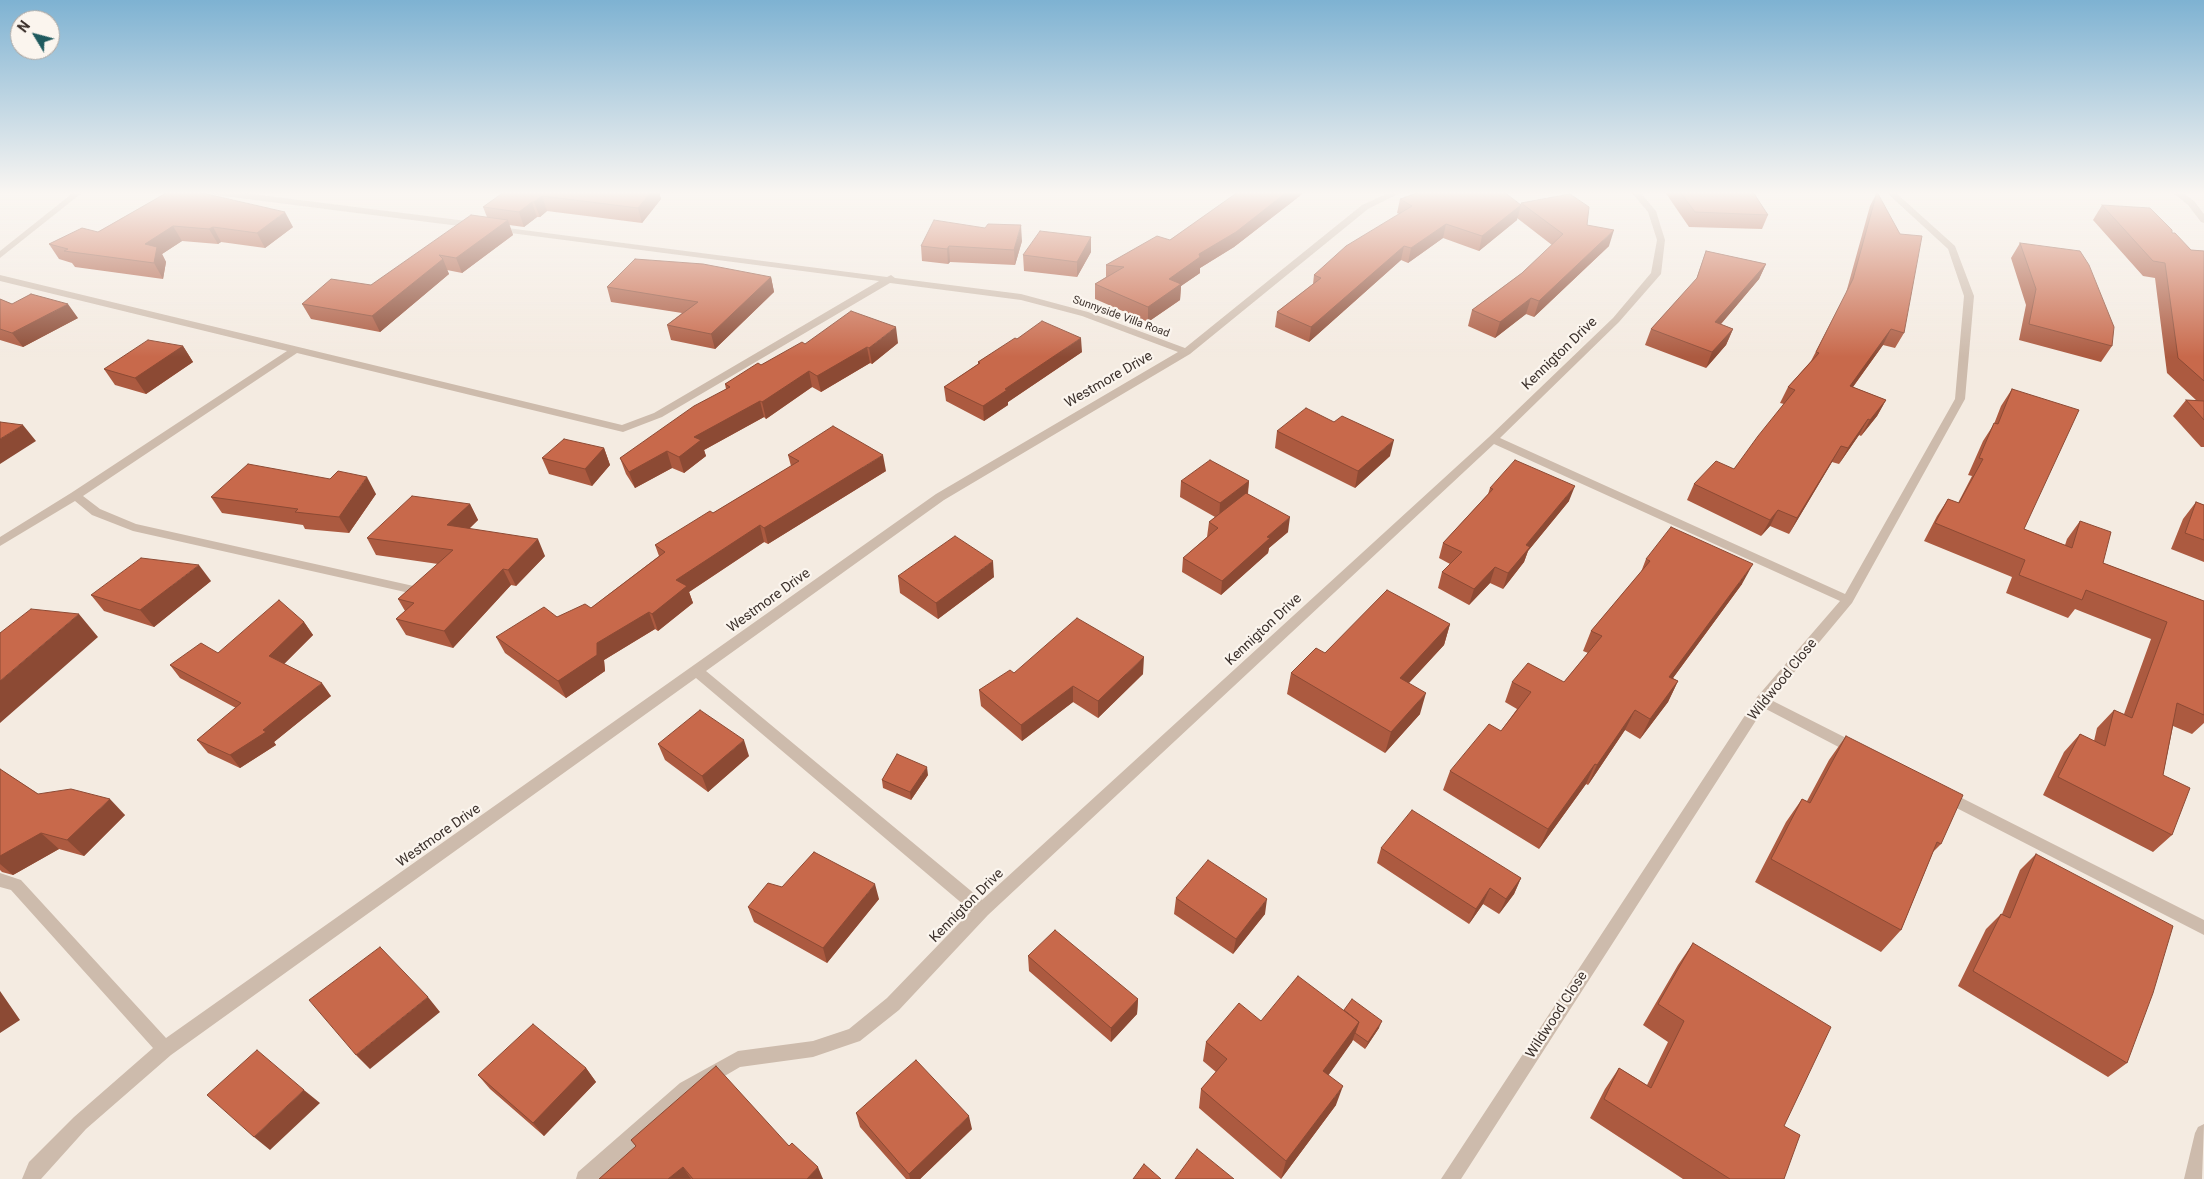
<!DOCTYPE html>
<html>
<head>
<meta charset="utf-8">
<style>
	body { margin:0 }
	#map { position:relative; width:2204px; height:1179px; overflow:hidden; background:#f4ebe1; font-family:Roboto,sans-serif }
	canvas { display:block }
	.north { position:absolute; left:10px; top:10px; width:50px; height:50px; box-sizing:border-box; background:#fbf5ee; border:1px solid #aea6a0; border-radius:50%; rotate:307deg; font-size:14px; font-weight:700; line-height:20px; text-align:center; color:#3b302b }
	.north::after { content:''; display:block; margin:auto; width:18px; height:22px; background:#1f5a5e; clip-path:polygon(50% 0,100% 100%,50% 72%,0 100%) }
</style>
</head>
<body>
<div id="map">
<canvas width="2204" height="1179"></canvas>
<div class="north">N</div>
</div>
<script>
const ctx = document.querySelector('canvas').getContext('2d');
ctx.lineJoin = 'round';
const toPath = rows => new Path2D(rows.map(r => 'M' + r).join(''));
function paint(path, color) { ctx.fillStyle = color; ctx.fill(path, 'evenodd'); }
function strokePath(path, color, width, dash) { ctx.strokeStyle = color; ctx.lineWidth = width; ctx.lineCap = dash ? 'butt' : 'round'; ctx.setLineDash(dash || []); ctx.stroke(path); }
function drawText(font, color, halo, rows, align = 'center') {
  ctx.font = font + ' Roboto,sans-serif'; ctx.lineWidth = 4.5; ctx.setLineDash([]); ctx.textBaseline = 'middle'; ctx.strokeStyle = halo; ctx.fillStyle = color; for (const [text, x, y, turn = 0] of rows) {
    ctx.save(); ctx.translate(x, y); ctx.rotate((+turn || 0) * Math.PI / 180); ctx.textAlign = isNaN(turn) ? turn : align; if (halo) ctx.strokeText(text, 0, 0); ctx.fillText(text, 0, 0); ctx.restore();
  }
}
const minor = toPath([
	[74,192,83,192,0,258,0,251,74,192],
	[211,192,236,192,475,222,479,225,475,228,215,195,211,192],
	[1391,192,1402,192,1368,209,1190,354,944,500,706,671,982,900,1489,437,1613,318,1651,273,1657,240,1648,212,1631,192,1640,192,1656,211,1665,240,1661,274,1619,322,1500,438,1845,594,1955,399,1964,296,1948,249,1886,192,1895,192,1955,246,1974,296,1965,399,1852,603,1771,700,1862,746,1864,750,1862,754,1857,756,1852,754,1764,708,1461,1179,1441,1179,1757,697,1840,601,1494,444,988,915,899,1010,860,1041,854,1043,813,1057,740,1067,692,1095,599,1179,576,1179,578,1172,680,1083,738,1051,813,1041,849,1029,887,998,971,911,696,678,171,1055,86,1129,41,1179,22,1179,29,1162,74,1117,153,1048,11,890,0,887,0,873,21,880,166,1038,936,494,1178,352,1082,316,1021,300,890,283,662,417,623,432,297,353,83,496,100,509,136,524,418,587,420,590,418,593,414,594,133,531,92,515,75,501,0,546,0,537,71,493,287,351,0,281,0,275,622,425,654,413,879,281,495,231,491,228,492,226,887,277,891,275,895,278,1021,294,1088,312,1185,348,1362,205,1391,192],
	[2172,192,2182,192,2194,201,2204,214,2204,223,2201,222,2188,205,2172,192],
	[1946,790,2204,920,2204,935,1941,800,1939,796,1941,792,1946,790],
	[2204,1124,2202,1179,2184,1179,2195,1133,2198,1127,2204,1124]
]);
const wall = toPath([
	[168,192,293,227,265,248,221,242,218,244,182,241,162,254,166,262,163,279,75,267,72,263,59,259,49,244,98,232],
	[504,192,659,192,661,199,642,223,547,211,540,217,537,217,524,227,509,225,513,235,462,273,447,270,449,274,380,332,311,319,302,304,371,285,487,217,483,207],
	[1238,192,1302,192,1301,195,1234,247,1200,268,1200,273,1181,286,1180,300,1148,322,1095,299,1095,284,1106,277,1106,265,1170,240],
	[1665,192,1753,192,1768,215,1762,229,1689,227],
	[1877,192,1904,333,1895,348,1883,345,1853,387,1886,400,1877,416,1861,436,1859,435,1839,464,1832,462,1789,534,1770,526,1761,536,1687,500,1694,484,1734,469,1784,404,1780,403,1788,387,1811,361,1846,293,1870,206],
	[1400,199,1520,205,1521,203,1587,225,1609,246,1534,317,1526,314,1495,338,1468,326,1472,310,1522,273,1552,245,1517,218,1517,220,1479,251,1443,238,1408,263,1401,260,1309,342,1275,327,1277,312,1313,284,1314,275,1399,214,1397,213],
	[2102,205,2172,233,2191,250,2204,251,2204,447,2201,447,2173,416,2186,400,2197,401,2167,373,2155,278,2143,276,2093,220],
	[1091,237,1091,252,1077,277,1024,271,1023,255],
	[1022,241,1015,265,950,262,948,264,922,261,921,246],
	[2020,243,2112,346,2101,362,2019,340,2026,305,2011,258],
	[1706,251,1766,264,1759,279,1721,324,1733,329,1726,345,1706,368,1645,345,1651,329,1696,280],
	[771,277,774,292,715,349,671,340,667,325,682,313,611,302,607,287],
	[0,299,12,304,78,318,23,347,0,340],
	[1017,339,1082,352,1008,402,1008,405,984,421,946,401,944,387,978,364,978,362],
	[898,343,872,364,870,363,821,392,812,387,766,419,764,417,704,450,706,456,684,473,672,468,635,488,626,474,620,458,726,389,725,384,761,365,805,344],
	[183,346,193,362,146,394,115,385,104,369],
	[2012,389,2024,529,2065,545,2067,539,2080,521,2103,563,2204,601,2204,723,2192,734,2173,726,2163,775,2172,835,2153,852,2043,795,2064,752,2080,734,2094,741,2097,728,2114,710,2124,714,2151,639,2075,609,2068,618,2006,593,2012,577,1924,541,1937,516,1948,499,1958,503,1972,476,1968,475,1983,441,1994,424,2001,406],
	[1277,431,1390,456,1355,488,1275,448],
	[604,448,610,465,592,486,549,474,542,458],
	[788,455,886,471,768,544,764,542,689,592,693,603,658,631,655,629,604,660,605,671,566,698,505,653,496,637,557,617,591,608,659,556,655,545,713,513,791,466],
	[1181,481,1249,481,1248,494,1288,532,1269,548,1268,553,1221,595,1182,572,1183,558,1207,537,1209,522,1215,517,1180,497],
	[1490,488,1569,501,1528,551,1524,562,1503,589,1490,583,1469,605,1438,588,1442,572,1450,564,1439,558,1443,543,1488,494],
	[376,494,349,533,305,529,303,525,222,513,211,497],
	[2196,502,2204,505,2204,562,2171,549,2183,519],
	[470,504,478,520,469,529,545,556,516,586,511,585,453,648,406,635,396,619,405,611,398,599,438,564,376,555,367,538],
	[1646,559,1742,584,1673,678,1678,681,1668,702,1640,739,1625,730,1588,785,1586,784,1539,849,1443,790,1450,771,1501,731,1517,709,1505,702,1512,682,1564,682,1588,653,1583,651,1591,631,1641,572],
	[898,576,994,577,938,619,900,593],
	[211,581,154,627,104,611,91,595],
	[304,622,313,635,284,664,331,696,274,742,276,745,240,768,208,753,197,740,236,708,180,678,170,665,218,653],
	[1450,624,1444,645,1409,683,1420,714,1385,753,1287,694,1291,673,1325,653],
	[1014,673,1143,674,1098,718,1073,702,1022,741,981,706,979,690],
	[1846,736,1941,844,1933,852,1901,930,1881,952,1755,882,1786,822,1802,799,1807,801,1829,760],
	[658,744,749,756,708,792,665,760],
	[0,769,38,794,125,815,84,856,59,849,13,875,2,872,0,870],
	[928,775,911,800,883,788,882,780],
	[1381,848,1521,878,1514,894,1499,914,1483,904,1469,924,1377,863],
	[2036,854,2127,1063,2108,1077,1958,986,1986,929,2001,914,2002,914,2020,870],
	[782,887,879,899,827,963,754,922,748,907],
	[1176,898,1265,914,1233,954,1174,914],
	[1693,943,1784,1126,1784,1179,1683,1179,1590,1118,1605,1089,1619,1068,1647,1085,1668,1042,1643,1025,1678,965],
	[1028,956,1138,999,1137,1014,1111,1042,1029,971],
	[1344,1010,1379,1028,1365,1049,1353,1040,1328,1075,1336,1105,1281,1179,1199,1108,1201,1089,1216,1072,1203,1061,1206,1042,1261,1021],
	[586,1068,596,1082,544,1136,490,1089,478,1075],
	[856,1113,972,1129,920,1179,906,1179,860,1127],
	[631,1140,789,1146,823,1179,599,1179,636,1146]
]);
const shadedWall = toPath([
	[651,192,659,192,661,199,642,223,638,208],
	[1287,192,1302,192,1301,195,1234,247,1200,268,1200,273,1181,286,1180,300,1148,322,1148,307,1169,279,1199,254],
	[542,196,547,211,540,217,534,202],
	[532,202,537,217,524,227,519,212],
	[1521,205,1517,220,1479,251,1482,236],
	[285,212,293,227,265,248,257,233],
	[508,220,513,235,462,273,456,258],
	[1446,224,1443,238,1408,263,1411,248],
	[1021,225,1022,241,1015,265,1014,250],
	[173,226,182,241,162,254,166,262,163,279,154,263,145,244],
	[213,227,221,242,218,244,209,229],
	[1614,230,1609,246,1534,317,1539,301],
	[1091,237,1091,252,1077,277,1077,262],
	[949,246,950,262,948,264,947,249],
	[1404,246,1401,260,1309,342,1311,327],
	[443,259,449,274,380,332,372,316],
	[1766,264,1759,279,1709,338,1715,322],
	[771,277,774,292,715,349,711,334],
	[1531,298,1526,314,1495,338,1500,322],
	[68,304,78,318,23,347,12,333],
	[896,327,898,343,872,364,869,348],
	[1733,329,1726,345,1706,368,1712,352],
	[1891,329,1883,345,1842,402,1850,386],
	[1081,338,1082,352,1008,402,1008,405,984,421,983,406,1005,389],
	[183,346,193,362,146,394,135,378],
	[867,347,870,363,821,392,817,376],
	[809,371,812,387,766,419,762,402],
	[1886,400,1877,416,1861,436,1870,420],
	[760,401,764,417,704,450,706,456,684,473,679,457,694,437],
	[1868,419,1859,435,1839,464,1848,448],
	[23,425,36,441,0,464,0,439],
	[1394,440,1390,456,1355,488,1358,471],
	[1841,446,1832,462,1789,534,1797,518],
	[604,448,610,465,592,486,585,469],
	[667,451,672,468,635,488,629,472],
	[883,455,886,471,768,544,764,528],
	[367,477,376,494,349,533,339,517],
	[1249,481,1247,497,1219,520,1220,503],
	[1575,486,1569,501,1528,551,1524,562,1503,589,1508,573,1526,545],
	[470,504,478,520,455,542,447,525],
	[1778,510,1770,526,1761,536,1770,520],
	[1290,517,1288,532,1269,548,1268,553,1221,595,1222,581,1267,537],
	[760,525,764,542,689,592,693,603,658,631,652,614,676,580],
	[538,539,545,556,516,586,508,570],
	[993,561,994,577,938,619,936,603],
	[1753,564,1742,584,1659,697,1669,677],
	[199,565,211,581,154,627,140,610],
	[1495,567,1490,583,1469,605,1474,589],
	[503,569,511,585,453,648,444,631],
	[649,612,655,629,604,660,605,671,566,698,558,681,597,643],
	[79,614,98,637,0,723,0,681],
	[304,622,313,635,279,669,269,656],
	[1450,624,1444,645,1394,699,1400,678],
	[1144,657,1143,674,1098,718,1098,701],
	[1678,681,1668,702,1640,739,1650,719],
	[322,683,331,696,274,742,276,745,240,768,230,755,263,730],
	[1073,686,1073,702,1022,741,1021,725],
	[1426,693,1420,714,1385,753,1391,732],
	[1635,710,1625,730,1588,785,1597,765],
	[744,740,749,756,708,792,702,776],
	[1595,764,1586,784,1539,849,1548,829],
	[927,767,928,775,911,800,910,792],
	[110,799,125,815,84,856,67,840],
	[41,833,59,849,13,875,0,864,0,856],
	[1521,878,1514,894,1499,914,1506,899],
	[875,884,879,899,827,963,823,948],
	[1490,888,1483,904,1469,924,1476,909],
	[1267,899,1265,914,1233,954,1236,939],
	[0,991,20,1020,0,1033],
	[428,997,440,1012,370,1069,356,1055],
	[1138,999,1137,1014,1111,1042,1111,1028],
	[1382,1021,1379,1028,1365,1049,1368,1042],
	[1359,1022,1352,1042,1318,1090,1323,1071],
	[586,1068,596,1082,544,1136,533,1123],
	[1343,1086,1336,1105,1281,1179,1286,1161],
	[304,1090,320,1103,270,1150,254,1137],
	[969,1116,972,1129,920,1179,910,1179,909,1174],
	[683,1167,691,1179,668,1179],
	[818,1167,823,1179,807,1179]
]);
const building = toPath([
	[168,192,198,192,285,212,257,233,213,227,209,229,173,226,145,244,157,247,154,263,64,251,68,249,49,244,82,228,98,232,168,192],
	[504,192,651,192,638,208,542,196,534,202,532,202,519,212,483,207,504,192],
	[1238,192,1287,192,1236,232,1199,254,1200,257,1169,279,1181,284,1148,307,1095,284,1124,267,1106,265,1157,236,1170,240,1238,192],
	[1420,192,1504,192,1521,205,1482,236,1446,224,1411,248,1404,246,1311,327,1277,312,1321,278,1314,275,1346,246,1412,206,1400,199,1420,192],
	[1680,192,1753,192,1768,215,1695,212,1680,192],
	[1877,192,1900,234,1922,236,1904,333,1891,329,1850,386,1886,400,1870,420,1868,419,1848,448,1841,446,1797,518,1778,510,1770,520,1694,484,1716,461,1734,469,1758,436,1795,390,1788,387,1819,353,1816,352,1853,279,1877,192],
	[1570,194,1589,207,1587,225,1614,230,1539,301,1531,298,1500,322,1472,310,1522,273,1563,234,1521,203,1570,194],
	[2102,205,2150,208,2172,230,2172,233,2175,233,2191,250,2204,251,2204,381,2178,358,2165,263,2153,261,2102,205],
	[471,215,508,220,456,258,439,255,443,259,372,316,302,304,331,279,371,285,471,215],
	[934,220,985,228,988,224,1021,225,1014,250,949,246,947,249,921,246,934,220],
	[1040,231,1091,237,1077,262,1023,255,1040,231],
	[2020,243,2080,251,2089,265,2114,327,2112,346,2029,324,2036,289,2020,243],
	[1706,251,1766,264,1715,322,1733,329,1712,352,1651,329,1697,278,1706,251],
	[635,259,703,264,771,277,711,334,667,325,698,302,607,287,635,259],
	[31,294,68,304,12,333,0,329,0,299,12,304,31,294],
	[851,311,896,327,869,348,867,347,817,376,809,371,762,402,760,401,694,437,701,440,679,457,667,451,629,472,620,458,694,406,730,387,725,384,758,363,761,365,802,342,805,344,851,311],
	[1042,321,1081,338,1005,389,1007,390,983,406,944,387,980,363,978,362,1015,338,1017,339,1042,321],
	[148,340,183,346,135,378,104,369,148,340],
	[2012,389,2079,410,2024,529,2072,548,2080,521,2111,532,2103,563,2204,601,2204,715,2177,703,2163,775,2190,788,2172,835,2058,777,2080,734,2105,746,2114,710,2132,718,2167,622,2086,590,2082,600,2019,575,2025,560,1935,523,1948,499,1959,503,1983,459,1979,458,1994,423,1998,424,2012,389],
	[2186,400,2204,401,2204,420,2186,400],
	[1306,408,1334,422,1342,416,1394,440,1358,471,1277,431,1306,408],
	[0,422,23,425,0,439,0,422],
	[833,426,883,455,764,528,760,525,676,580,687,586,652,614,649,612,597,643,597,655,558,681,496,637,544,607,557,617,585,604,591,608,665,552,655,545,710,511,713,513,799,461,788,455,833,426],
	[564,439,604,448,585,469,542,458,564,439],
	[1210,460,1249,481,1220,503,1181,481,1210,460],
	[1515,460,1575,486,1526,545,1530,547,1508,573,1495,567,1474,589,1442,572,1462,552,1443,543,1493,489,1490,488,1515,460],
	[248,464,330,479,338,471,367,477,339,517,295,512,298,509,211,497,248,464],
	[1246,493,1290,517,1267,537,1270,538,1222,581,1183,558,1218,528,1209,522,1246,493],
	[412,496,470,504,447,525,538,539,508,570,503,569,444,631,396,619,414,603,398,599,453,550,367,538,412,496],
	[2196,502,2204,505,2204,540,2185,533,2196,502],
	[1671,527,1753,564,1669,677,1678,681,1650,719,1635,710,1597,765,1595,764,1548,829,1450,771,1489,724,1501,731,1531,692,1512,682,1528,663,1564,682,1602,636,1591,631,1650,561,1646,559,1671,527],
	[955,536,993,561,936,603,898,576,955,536],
	[141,558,199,565,140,610,91,595,141,558],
	[1387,590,1450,624,1400,678,1426,693,1391,732,1291,673,1316,648,1325,653,1387,590],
	[279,600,304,622,269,656,322,683,263,730,266,732,230,755,197,740,241,703,170,665,201,643,218,653,279,600],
	[31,609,79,614,0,681,0,633,31,609],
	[1077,618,1144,657,1098,701,1073,686,1021,725,979,690,1010,670,1014,673,1077,618],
	[700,710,744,740,702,776,658,744,700,710],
	[1846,736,1963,795,1941,844,1937,842,1901,930,1771,859,1802,799,1810,803,1846,736],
	[897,754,927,767,910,792,882,780,897,754],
	[0,769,38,794,71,789,110,799,67,840,41,833,0,856,0,769],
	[1412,810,1521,878,1506,899,1490,888,1476,909,1381,848,1412,810],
	[814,852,875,884,823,948,748,907,768,883,782,887,814,852],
	[2036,854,2173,926,2153,993,2127,1063,1973,971,2001,914,2010,918,2036,854],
	[1208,860,1267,899,1236,939,1176,898,1208,860],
	[1055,930,1138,999,1111,1028,1028,956,1055,930],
	[1693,943,1831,1027,1784,1126,1800,1135,1784,1179,1730,1179,1604,1099,1619,1068,1651,1088,1684,1021,1658,1004,1693,943],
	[380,947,428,997,356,1055,309,1000,380,947],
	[1298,976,1359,1022,1323,1071,1343,1086,1286,1161,1201,1089,1227,1059,1206,1042,1239,1003,1261,1021,1298,976],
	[1352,999,1382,1021,1368,1042,1355,1033,1359,1022,1344,1010,1352,999],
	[533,1024,586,1068,533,1123,478,1075,533,1024],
	[257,1050,304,1090,254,1137,207,1095,257,1050],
	[916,1060,969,1116,909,1174,856,1113,916,1060],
	[716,1066,789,1146,792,1143,818,1167,807,1179,693,1179,683,1167,668,1179,599,1179,636,1146,631,1140,716,1066],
	[1197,1149,1234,1179,1175,1179,1197,1149],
	[1144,1164,1161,1179,1133,1179,1144,1164]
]);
const farStreetnames = [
	["Sunnyside Villa Road",1121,317,20]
];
const streetNames = [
	["Kennigton Drive",1560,354,-44],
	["Westmore Drive",1109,380,-30],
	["Westmore Drive",769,601,-36],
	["Kennigton Drive",1264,630,-43],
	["Wildwood Close",1783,680,-51],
	["Westmore Drive",439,836,-35],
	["Kennigton Drive",967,906,-45],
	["Wildwood Close",1557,1015,-57]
];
paint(minor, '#cdbbac');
paint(wall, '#ac5a40');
paint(shadedWall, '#8c4a34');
paint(building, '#c8694b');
strokePath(building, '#8c4a34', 1);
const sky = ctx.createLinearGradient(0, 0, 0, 357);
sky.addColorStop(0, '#7eb2d2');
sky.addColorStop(0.54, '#faf6f2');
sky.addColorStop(1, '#faf6f200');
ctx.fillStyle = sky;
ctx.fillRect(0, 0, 2204, 357);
drawText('11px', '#3b302b', '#fbf5ee', farStreetnames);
drawText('14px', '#3b302b', '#fbf5ee', streetNames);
</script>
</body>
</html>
